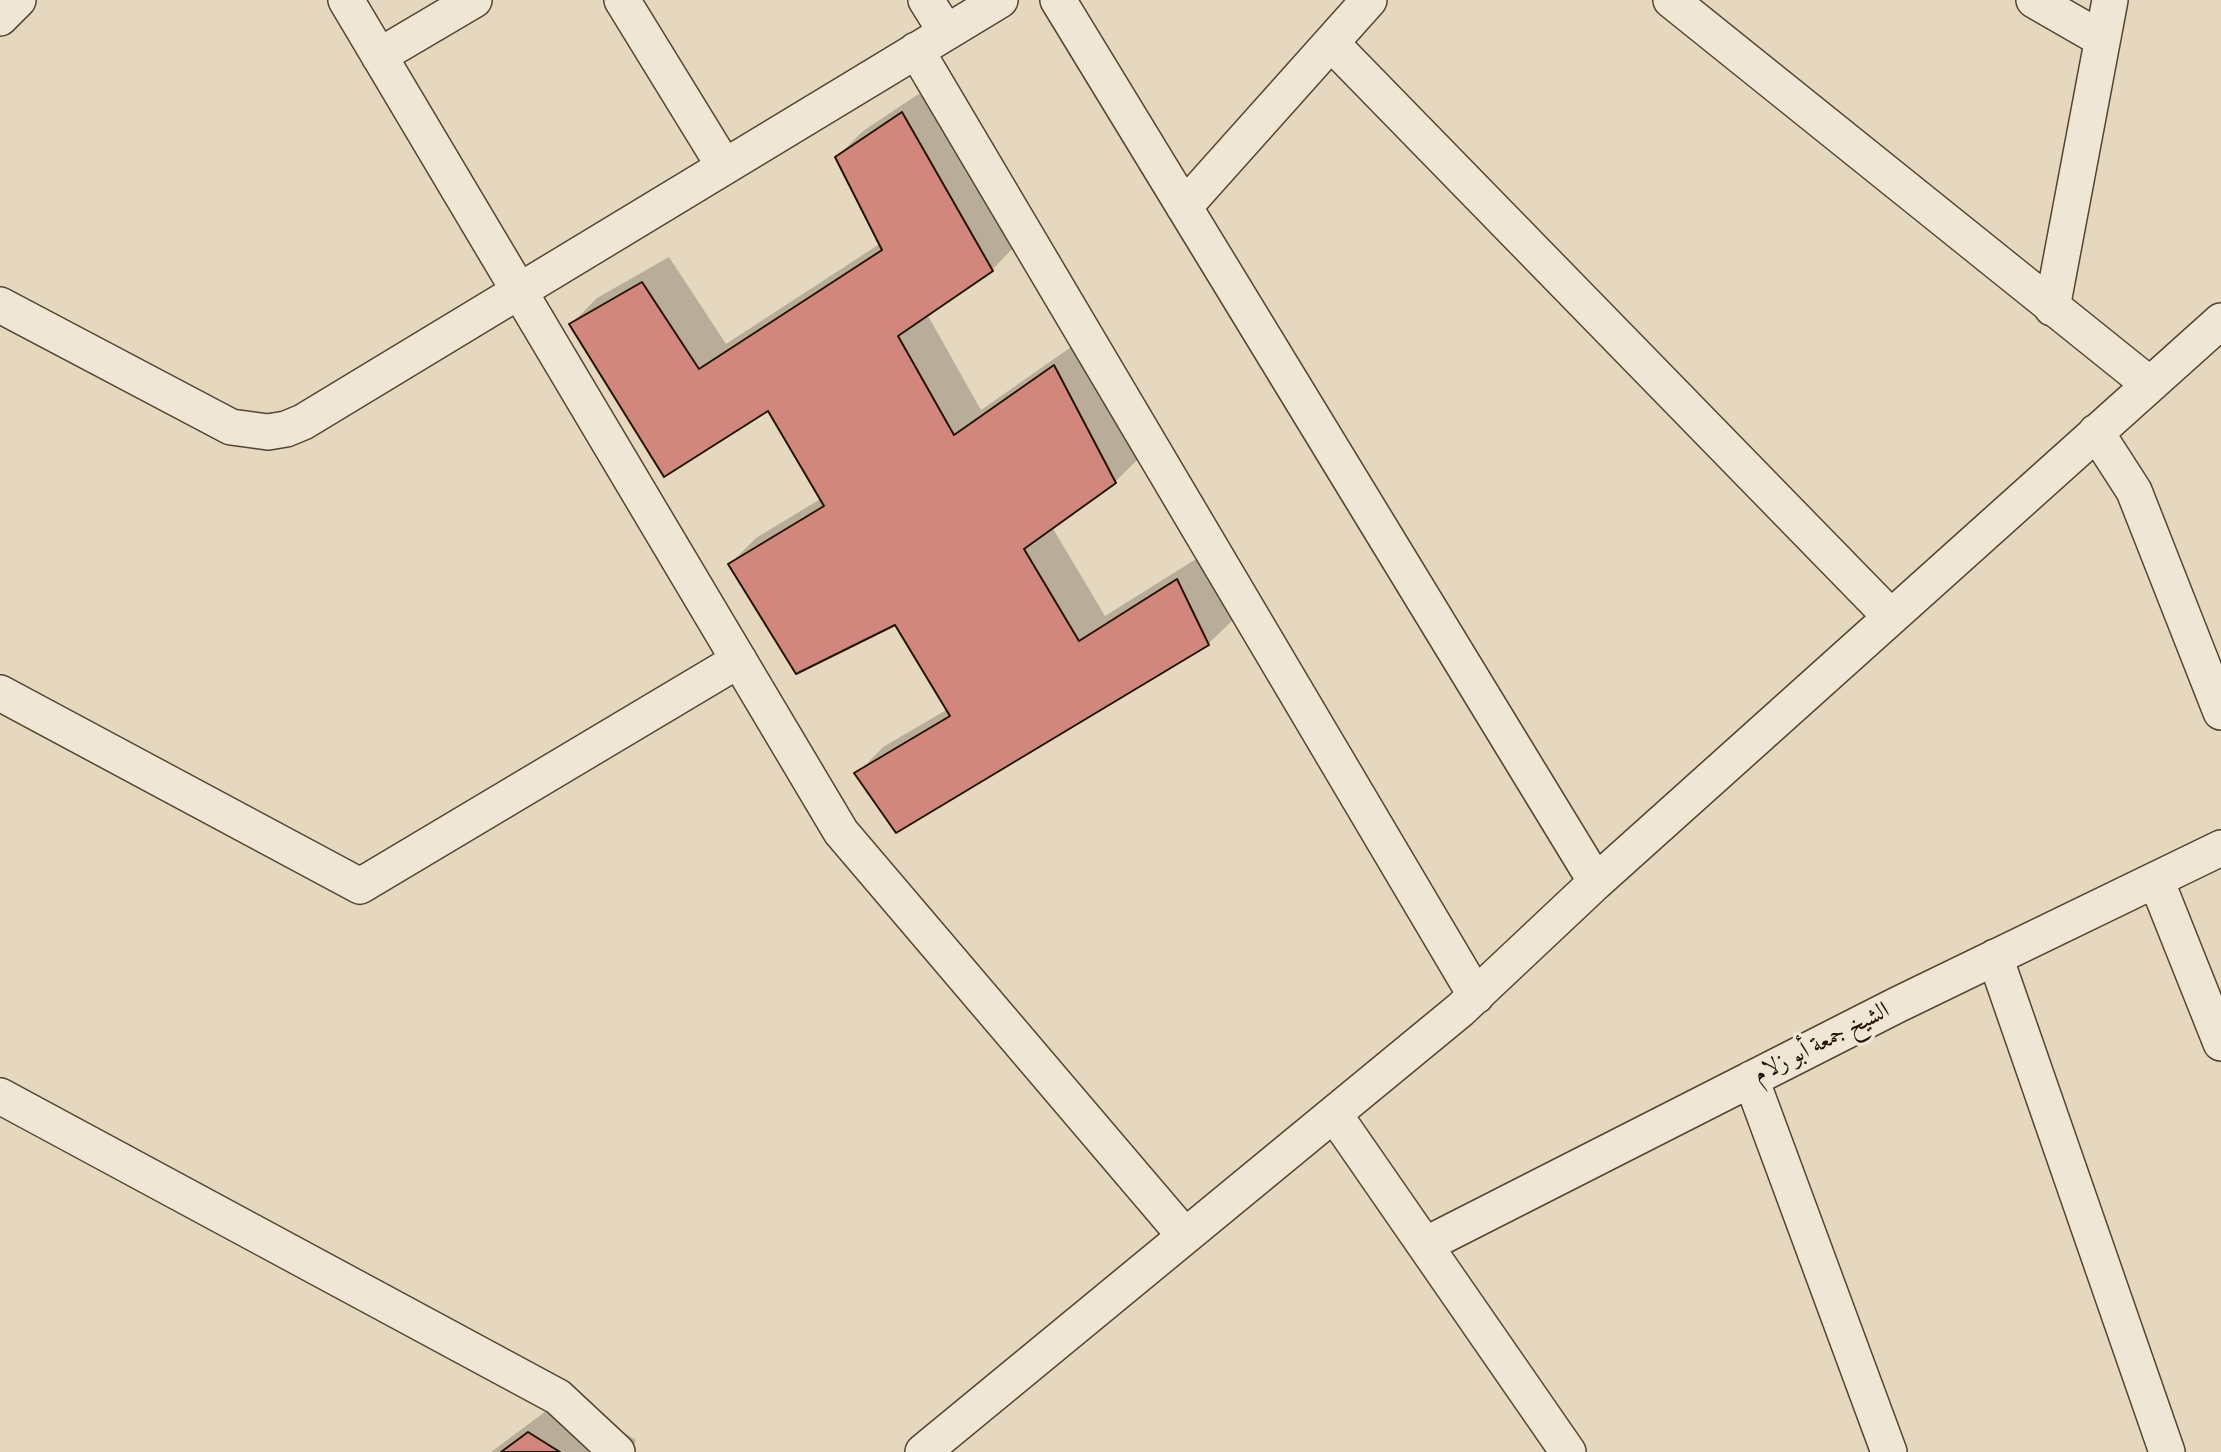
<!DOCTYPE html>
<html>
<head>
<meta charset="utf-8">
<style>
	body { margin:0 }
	canvas { display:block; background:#e6d8bf }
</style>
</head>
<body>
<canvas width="2221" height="1452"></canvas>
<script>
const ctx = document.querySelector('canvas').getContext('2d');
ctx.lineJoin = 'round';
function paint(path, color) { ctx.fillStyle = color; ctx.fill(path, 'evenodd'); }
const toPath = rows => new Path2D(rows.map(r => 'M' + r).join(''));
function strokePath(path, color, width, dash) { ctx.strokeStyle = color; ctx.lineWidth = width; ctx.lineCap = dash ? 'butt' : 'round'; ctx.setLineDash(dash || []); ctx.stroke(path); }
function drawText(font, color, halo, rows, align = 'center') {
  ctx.font = font + ' "IM FELL Double Pica",Amiri,serif'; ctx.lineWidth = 7; ctx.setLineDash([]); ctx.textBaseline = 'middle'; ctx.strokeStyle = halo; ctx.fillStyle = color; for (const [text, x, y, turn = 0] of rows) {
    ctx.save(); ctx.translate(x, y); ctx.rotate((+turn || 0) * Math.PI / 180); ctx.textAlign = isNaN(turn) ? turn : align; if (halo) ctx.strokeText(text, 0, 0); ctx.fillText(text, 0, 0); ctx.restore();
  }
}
const shadow = toPath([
	[929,87,1018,243,992,270,927,314,981,410,1081,340,1142,455,1115,482,1052,527,1105,616,1204,554,1235,618,1208,644,857,774,883,747,948,709,895,623,730,564,756,538,822,498,768,408,571,324,597,298,669,257,726,344,881,243,837,157,863,131],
	[565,1397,636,1440,631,1452,491,1452]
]);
const building = toPath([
	[902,112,993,271,898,336,954,435,1054,365,1116,483,1024,549,1079,641,1177,579,1209,645,896,833,854,773,950,716,895,625,796,674,728,564,824,506,768,411,664,477,569,324,642,282,699,369,882,250,835,157,902,112],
	[528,1432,560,1452,501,1452,528,1432]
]);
const minor = toPath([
	[346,0,841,832,1185,1236],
	[622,0,724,166],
	[926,0,946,32],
	[1058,0,1596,882],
	[1671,0,2149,384],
	[2034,0,2100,38],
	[0,18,18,0],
	[1332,44,1890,616],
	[916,50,1476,996],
	[379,56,474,0],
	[1184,207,1369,0],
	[0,305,231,427,268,432,286,429,303,422,1000,0],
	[2052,308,2110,0],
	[2096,432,2134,491,2221,712],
	[0,693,360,886,739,660],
	[2156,880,2221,1043],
	[1995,957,2167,1452],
	[1751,1079,1889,1452],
	[0,1096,558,1397,617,1452],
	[1334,1114,1568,1452],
	[1425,1245,1897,1005,2221,848],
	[923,1452,1460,1010,1596,882,2221,321]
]);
const streetNames = [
	["الشيخ جمعة أبو زلام",1822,1044,-27]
];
paint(shadow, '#0003');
paint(building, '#d2877d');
strokePath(building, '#241302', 2);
strokePath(minor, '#544431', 38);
strokePath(minor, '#efe6d5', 35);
drawText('24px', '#241302', '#efe6d5', streetNames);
</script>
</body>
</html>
